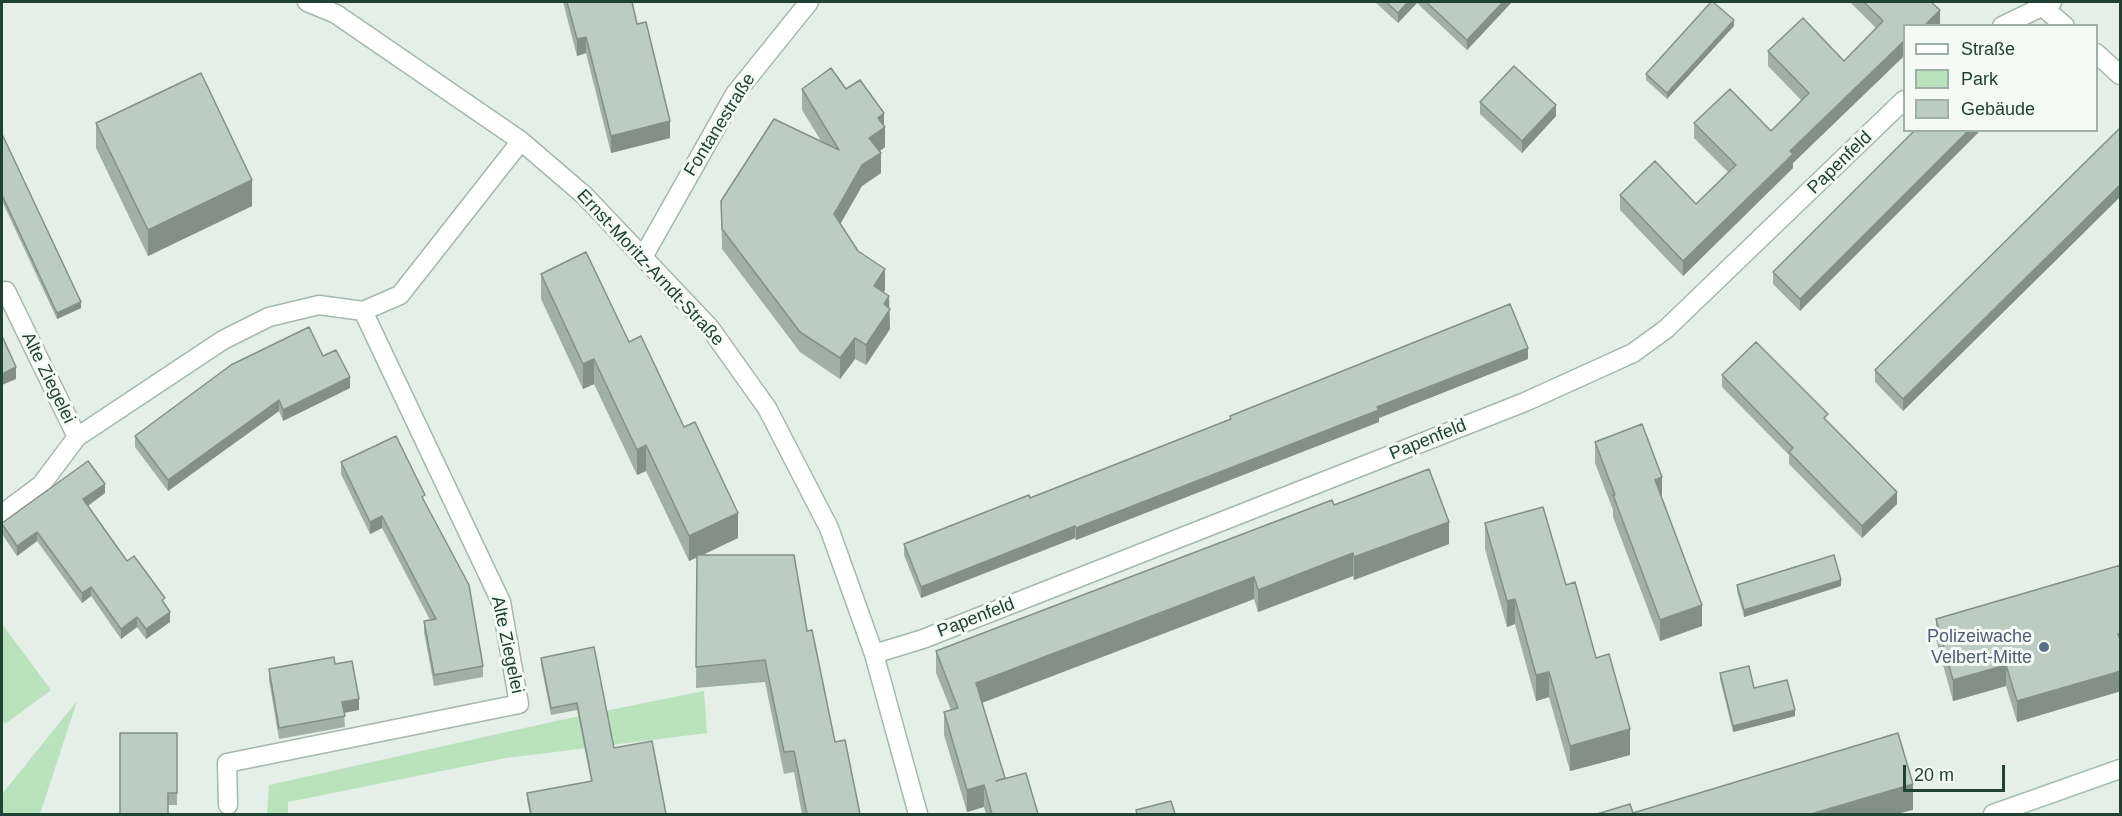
<!DOCTYPE html>
<html>
<head>
<meta charset="utf-8">
<style>
	body { margin:0 }
	#map { position:relative; width:2122px; height:816px; overflow:hidden; background:#e3efe7; font-family:Helvetica,sans-serif }
	canvas { display:block }
	.frame { position:absolute; inset:0; border:3px solid #204233; pointer-events:none }
	.legend { position:absolute; left:1903px; top:24px; width:195px; height:108px; box-sizing:border-box; background:#f4faf6; border:2px solid #9fb0a8; margin:0; padding:8px 10px; list-style:none; font-size:18px; color:#204233 }
	.legend li { display:flex; align-items:center; gap:12px; height:30px }
	.legend b { width:30px; border:2px solid #9fb0a8 }
	.scale { position:absolute; left:1903px; top:765px; width:102px; height:27px; box-sizing:border-box; border:3px solid #204233; border-top:0; padding-left:8px; font-size:18px; line-height:21px; white-space:nowrap; color:#204233; -webkit-text-stroke:4px #f4faf6; paint-order:stroke }
</style>
</head>
<body>
<div id="map">
<canvas width="2122" height="816"></canvas>
<div class="frame"></div>
<ul class="legend">
<li><b style="height:8px;background:#fff"></b>Straße</li>
<li><b style="height:16px;background:#b9e2bd"></b>Park</li>
<li><b style="height:16px;background:#bbcdc2"></b>Gebäude</li>
</ul>
<div class="scale">20 m</div>
</div>
<script>
const ctx = document.querySelector('canvas').getContext('2d');
ctx.lineJoin = 'round';
function paint(path, color) { ctx.fillStyle = color; ctx.fill(path, 'evenodd'); }
const toPath = rows => new Path2D(rows.map(r => 'M' + r).join(''));
function strokePath(path, color, width, dash) { ctx.strokeStyle = color; ctx.lineWidth = width; ctx.lineCap = dash ? 'butt' : 'round'; ctx.setLineDash(dash || []); ctx.stroke(path); }
function drawText(font, color, halo, rows, align = 'center') {
  ctx.font = font + ' Helvetica,sans-serif'; ctx.lineWidth = 6; ctx.setLineDash([]); ctx.textBaseline = 'middle'; ctx.strokeStyle = halo; ctx.fillStyle = color; for (const [text, x, y, turn = 0] of rows) {
    ctx.save(); ctx.translate(x, y); ctx.rotate((+turn || 0) * Math.PI / 180); ctx.textAlign = isNaN(turn) ? turn : align; if (halo) ctx.strokeText(text, 0, 0); ctx.fillText(text, 0, 0); ctx.restore();
  }
}
const green = toPath([
	[2,624,51,690,5,724,2,720],
	[704,691,707,733,506,758,288,802,288,814,267,814,269,785,565,719],
	[77,701,40,814,2,814,2,794]
]);
const minor = toPath([
	[307,2,336,14,521,141,585,196,710,328,767,408,829,528,874,654,918,814],
	[2002,26,2052,2],
	[643,257,735,94,809,2],
	[2,293,6,291,77,437],
	[2,514,41,485,77,437,223,340,269,317,319,305,363,311,400,295,521,141],
	[874,654,923,639,1525,402,1633,353,1666,329,1904,100],
	[228,805,227,763,519,704,501,602,363,311]
]);
const tertiary = toPath([
	[2037,2,2065,26],
	[2096,53,2120,75]
]);
const secondary = toPath([
	[1993,814,2120,769]
]);
const wall = toPath([
	[563,2,632,2,637,24,670,138,611,153,586,53,577,56],
	[1375,2,1512,2,1467,50,1417,3,1398,23],
	[1850,2,1931,2,1940,24,1905,26,1905,56,1904,56,1793,163,1793,168,1683,276,1620,210,1620,195,1696,204,1729,173,1694,138,1694,123,1771,131,1802,101,1768,66,1768,51,1844,61,1876,28],
	[1734,26,1667,99,1646,80,1646,74],
	[802,89,846,89,884,125,885,147,880,151,881,173,862,186,840,224,885,290,883,292,889,308,890,329,866,365,855,359,840,379,800,352,722,249,721,201,821,141,802,110],
	[1480,102,1556,116,1522,153,1480,114],
	[96,123,252,206,148,256,96,148],
	[2121,129,2121,196,1903,411,1875,382,1875,370],
	[1915,130,1800,311,1773,284,1773,272],
	[2,134,81,308,57,319,2,201],
	[541,274,629,342,684,427,738,538,703,555,807,631,835,742,860,814,802,814,794,772,784,774,765,682,696,688,697,557,689,561,646,471,637,475,594,384,583,389,541,299],
	[323,356,350,388,283,421,279,411,168,491,135,447,135,436],
	[1528,359,1379,418,1379,422,1076,540,1075,538,921,598,904,555,904,544,1030,498,1230,419,1230,416],
	[1722,375,1828,422,1897,504,1862,538,1789,464,1789,455,1722,387],
	[1595,442,1662,498,1702,626,1660,641,1613,517,1613,510,1595,463],
	[341,462,425,502,483,666,483,677,434,686,424,632,424,621,430,620,382,528,370,534,341,474],
	[105,493,88,506,127,561,165,604,170,622,146,639,137,627,121,639,91,596,82,603,37,541,17,556,2,534,2,523],
	[1334,505,1449,544,1354,580,1353,576,1258,612,1254,599,982,703,1005,779,1038,814,986,814,984,807,967,812,944,735,944,712,951,710,936,673,936,651],
	[1485,523,1566,585,1630,755,1570,771,1549,697,1536,701,1515,624,1507,627,1485,549],
	[2121,565,2121,691,2017,722,2006,686,1953,701,1936,639,1936,619],
	[1737,585,1841,586,1744,617,1737,591],
	[541,658,614,748,666,814,530,814,527,800,527,793,591,781,577,710,551,715,541,664],
	[335,664,359,710,344,713,345,727,279,739,269,680,269,669],
	[1720,673,1754,688,1795,716,1733,732,1720,679],
	[177,733,177,805,168,805,120,814]
]);
const shadedWall = toPath([
	[1408,2,1417,2,1417,3,1398,23,1398,13],
	[1503,2,1512,2,1467,50,1467,40],
	[1940,10,1940,24,1939,26,1924,26],
	[1734,20,1734,26,1667,99,1667,93],
	[586,37,586,53,577,56,577,39],
	[1904,41,1904,56,1793,163,1793,168,1683,276,1683,261,1790,151],
	[1556,105,1556,116,1522,153,1522,141],
	[884,113,884,128,885,127,885,147,869,159,869,138,878,118],
	[670,121,670,138,611,153,611,136],
	[1969,130,1981,130,1800,311,1800,299],
	[881,153,881,173,862,186,834,235,834,214,862,165],
	[252,180,252,206,148,256,148,230],
	[2121,184,2121,196,1903,411,1903,399],
	[885,269,885,290,874,307,874,286],
	[889,296,890,329,866,365,866,345,884,304],
	[81,302,81,308,57,319,57,313],
	[855,338,855,359,840,379,840,358],
	[1528,348,1528,359,1379,418,1379,422,1076,540,1076,528,1377,407],
	[594,359,594,384,583,389,583,364],
	[16,367,16,379,2,385,2,374],
	[350,377,350,388,283,421,283,410],
	[279,400,279,411,168,491,168,480],
	[646,445,646,471,637,475,637,450],
	[1662,477,1662,498,1655,480],
	[105,484,105,493,83,509,83,499],
	[1897,492,1897,504,1862,538,1862,526],
	[738,513,738,538,689,561,689,536],
	[382,516,382,528,370,534,370,522],
	[1449,522,1449,544,1354,580,1354,557],
	[1075,526,1075,538,921,598,921,587],
	[37,532,37,541,17,556,17,546],
	[1353,553,1353,576,1258,612,1258,590],
	[1254,577,1254,599,976,705,976,683],
	[1841,580,1841,586,1744,617,1744,610],
	[91,587,91,596,82,603,82,593],
	[1515,599,1515,624,1507,627,1507,601],
	[1702,605,1702,626,1660,641,1660,620],
	[170,612,170,622,146,639,146,629],
	[137,617,137,627,121,639,121,629],
	[2006,665,2006,686,1953,701,1953,680],
	[2121,671,2121,691,2017,722,2017,701],
	[1549,672,1549,697,1536,701,1536,675],
	[359,699,359,710,342,713,342,702],
	[1795,710,1795,716,1733,732,1733,726],
	[1630,729,1630,755,1570,771,1570,746],
	[1913,784,1913,810,1896,814,1811,814],
	[984,785,984,807,967,812,967,790]
]);
const building = toPath([
	[567,2,632,2,637,24,646,22,670,121,611,136,586,37,577,39,567,2],
	[1386,2,1408,2,1398,13,1386,2],
	[1426,2,1503,2,1467,40,1426,2],
	[1711,2,1713,2,1734,20,1667,93,1646,74,1711,2],
	[1864,2,1931,2,1940,10,1924,26,1905,26,1905,42,1904,41,1790,151,1793,154,1683,261,1620,195,1655,161,1696,204,1736,165,1694,123,1730,89,1771,131,1809,93,1768,51,1803,18,1844,61,1883,21,1864,2],
	[1514,66,1556,105,1522,141,1480,102,1514,66],
	[831,68,846,89,860,80,884,113,878,118,885,127,869,138,881,153,862,165,834,214,858,251,885,269,874,286,889,296,884,304,890,309,866,345,855,338,840,358,800,332,722,229,721,201,774,119,839,150,802,89,831,68],
	[201,73,252,180,148,230,96,123,201,73],
	[2120,128,2121,129,2121,184,1903,399,1875,370,2120,128],
	[1915,130,1969,130,1800,299,1773,272,1915,130],
	[2,134,81,302,57,313,2,195,2,134],
	[586,252,629,342,641,336,684,427,695,422,738,513,689,536,646,445,637,450,594,359,583,364,541,274,586,252],
	[1510,304,1528,348,1377,407,1379,410,1076,528,1075,526,921,587,904,544,1029,495,1030,498,1231,419,1230,416,1510,304],
	[309,327,323,356,336,350,350,377,283,410,279,400,168,480,135,436,231,365,309,327],
	[2,336,16,367,2,374,2,336],
	[1756,342,1828,414,1824,418,1897,492,1862,526,1789,452,1793,448,1722,375,1756,342],
	[1642,424,1662,477,1655,480,1702,605,1660,620,1613,495,1615,495,1595,442,1642,424],
	[396,436,425,495,422,497,469,585,483,666,434,675,424,621,436,619,382,516,370,522,341,462,396,436],
	[88,461,105,484,83,499,127,561,134,556,165,598,162,600,170,612,146,629,137,617,121,629,91,587,82,593,37,532,17,546,2,524,2,523,88,461],
	[1429,469,1449,522,1354,557,1353,553,1258,590,1254,577,976,683,1005,778,996,781,1026,773,1038,814,992,814,984,785,967,790,944,712,958,708,936,651,1332,500,1334,505,1429,469],
	[1543,507,1566,585,1575,582,1596,658,1609,654,1630,729,1570,746,1549,672,1536,675,1515,599,1507,601,1485,523,1543,507],
	[697,555,794,555,807,631,812,630,835,742,845,740,860,814,807,814,794,751,784,752,765,660,696,667,697,555],
	[1834,555,1841,580,1744,610,1737,585,1834,555],
	[2121,565,2121,633,2118,634,2121,642,2121,671,2017,701,2006,665,1953,680,1936,619,2121,565],
	[594,647,614,748,652,741,666,814,531,814,527,793,592,781,577,703,551,708,541,658,594,647],
	[334,657,335,664,352,661,359,699,342,702,345,716,279,728,269,669,334,657],
	[1749,666,1754,688,1787,680,1795,710,1733,726,1720,673,1749,666],
	[120,733,177,733,177,793,168,793,168,814,120,814,120,733],
	[1898,733,1913,784,1811,814,1597,814,1630,804,1633,813,1898,733],
	[1171,801,1175,814,1137,814,1136,810,1171,801]
]);
const markers = [
	[2044,647,6,"#5c6f8a"]
];
const streetNames = [
	["Fontanestraße",720,125,-58],
	["Papenfeld",1840,163,-44],
	["Ernst-Moritz-Arndt-Straße",650,268,47],
	["Alte Ziegelei",48,378,64],
	["Papenfeld",1428,440,-22],
	["Papenfeld",976,618,-21],
	["Alte Ziegelei",507,645,78]
];
const serviceNames = [
	["Polizeiwache",2032,637],
	["Velbert-Mitte",2032,658]
];
paint(green, '#b9e2bd');
strokePath(minor, '#a5b8ad', 21);
strokePath(tertiary, '#a5b8ad', 21);
strokePath(secondary, '#a3bfb0', 21);
strokePath(minor, '#fff', 18);
strokePath(tertiary, '#fff', 18);
strokePath(secondary, '#fff', 18);
paint(wall, '#a1b0a7');
paint(shadedWall, '#839088');
paint(building, '#bbcdc2');
strokePath(building, '#839088', 1.5);
for (const [x, y, r, color] of markers) { const dot = new Path2D(); dot.arc(x, y, r, 0, 2 * Math.PI); ctx.fillStyle = color; ctx.fill(dot); strokePath(dot, '#f4faf6', 2); }
drawText('18px', '#204233', '#f4faf6', streetNames);
drawText('18px', '#4e5e75', '#f4faf6', serviceNames, 'right');
</script>
</body>
</html>
